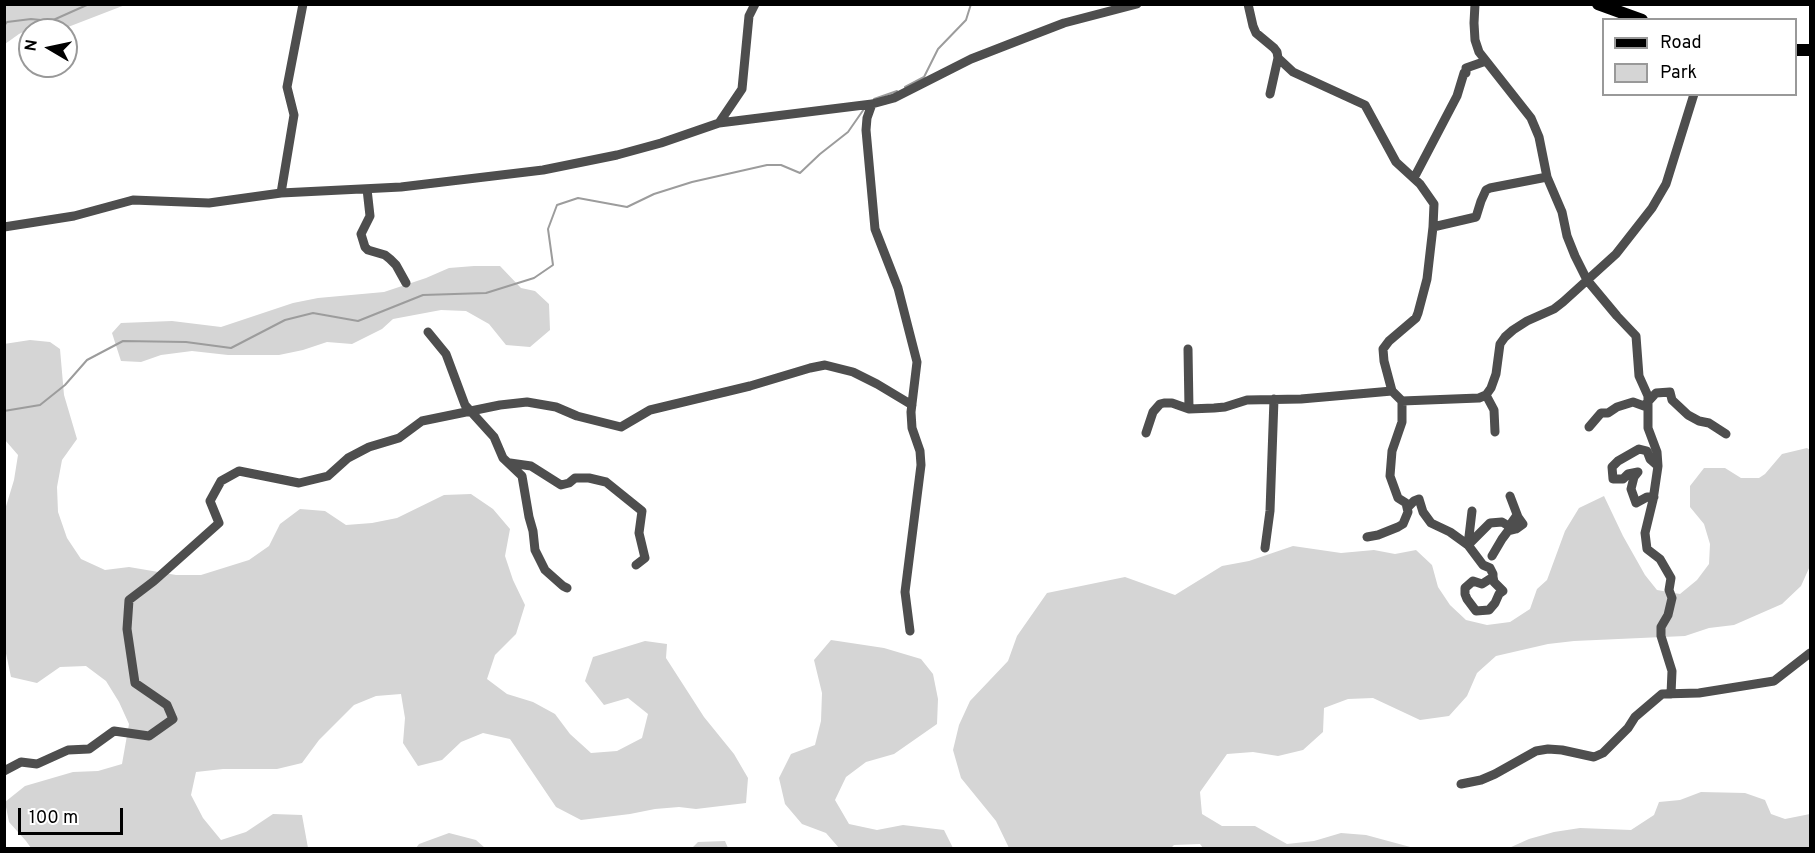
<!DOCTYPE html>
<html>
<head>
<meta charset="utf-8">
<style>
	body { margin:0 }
	#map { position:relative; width:1815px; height:853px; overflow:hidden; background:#fff; font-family:Overpass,sans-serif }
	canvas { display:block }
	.frame { position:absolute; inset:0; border:6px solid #000; pointer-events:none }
	.legend { position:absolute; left:1602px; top:18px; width:195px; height:78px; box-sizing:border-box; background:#fff; border:2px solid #999; margin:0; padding:8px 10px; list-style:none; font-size:18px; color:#000 }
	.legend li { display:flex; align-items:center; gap:12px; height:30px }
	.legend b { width:30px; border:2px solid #999 }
	.north { position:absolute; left:18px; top:18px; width:60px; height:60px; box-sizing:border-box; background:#fff; border:2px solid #999; border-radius:50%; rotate:279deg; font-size:16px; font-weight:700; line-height:24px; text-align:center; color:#000 }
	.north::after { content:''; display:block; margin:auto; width:21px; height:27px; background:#000; clip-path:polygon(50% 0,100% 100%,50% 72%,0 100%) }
	.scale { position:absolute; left:18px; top:808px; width:105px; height:27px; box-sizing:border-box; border:3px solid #000; border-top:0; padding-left:8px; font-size:18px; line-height:21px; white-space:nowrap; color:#000; -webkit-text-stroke:4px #fff; paint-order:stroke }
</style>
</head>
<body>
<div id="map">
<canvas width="1815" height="853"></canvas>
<div class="frame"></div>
<ul class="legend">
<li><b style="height:8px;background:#000"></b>Road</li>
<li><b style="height:16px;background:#d5d5d5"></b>Park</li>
</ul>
<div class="north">N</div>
<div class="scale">100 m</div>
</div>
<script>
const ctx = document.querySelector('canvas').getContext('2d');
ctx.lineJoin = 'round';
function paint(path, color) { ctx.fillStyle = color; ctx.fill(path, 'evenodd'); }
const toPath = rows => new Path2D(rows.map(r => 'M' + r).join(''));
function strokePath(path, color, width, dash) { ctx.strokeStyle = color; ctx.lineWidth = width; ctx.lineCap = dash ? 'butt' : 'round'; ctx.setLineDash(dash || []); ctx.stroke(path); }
const green = toPath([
	[5,4,125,4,125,5,68,27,31,28,19,34,5,44],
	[474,266,500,266,521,288,535,291,549,304,550,330,530,347,506,345,489,324,466,311,441,310,393,319,382,329,352,344,327,342,303,350,279,355,228,355,192,351,161,355,141,362,121,361,112,333,121,323,172,321,221,327,293,303,318,298,384,292,426,278,449,268],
	[30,340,50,342,60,349,64,395,77,439,62,460,57,487,58,512,67,538,81,559,105,570,129,567,176,575,201,575,249,560,269,546,280,524,300,509,325,511,346,525,372,523,397,518,444,495,471,494,493,509,510,529,505,556,513,580,525,605,516,634,495,655,487,679,507,694,533,702,555,714,570,734,591,753,617,751,642,738,648,714,628,698,604,705,585,681,593,657,645,641,667,644,666,658,704,717,734,754,748,778,746,803,696,809,679,807,655,809,630,814,581,820,556,807,510,739,483,733,461,742,442,760,418,766,403,743,405,718,401,694,376,696,354,705,319,740,302,763,277,769,223,769,196,772,191,795,203,818,221,840,246,832,273,814,302,815,308,848,31,848,26,841,9,822,5,802,25,786,73,772,98,771,122,764,129,724,119,702,106,681,86,666,60,667,37,683,11,677,4,644,4,513,14,480,18,455,5,440,4,344],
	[1807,448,1810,450,1810,566,1801,586,1782,604,1734,625,1709,628,1685,636,1574,641,1548,644,1496,656,1477,673,1467,696,1449,716,1420,720,1373,698,1348,699,1324,708,1323,732,1303,750,1278,756,1253,752,1227,754,1200,792,1202,814,1222,826,1255,826,1287,844,1314,841,1341,833,1366,835,1414,848,1203,848,1200,844,1174,845,1171,848,1009,848,996,821,961,778,953,750,959,725,970,701,1008,661,1017,636,1047,593,1125,577,1175,595,1222,566,1249,561,1293,546,1341,553,1374,550,1395,554,1416,550,1432,565,1438,587,1450,605,1466,620,1487,625,1510,622,1530,609,1537,589,1547,580,1565,531,1579,508,1604,496,1623,536,1645,575,1657,590,1680,594,1697,580,1709,564,1710,544,1704,524,1690,507,1690,486,1704,468,1725,468,1741,478,1759,478,1765,474,1782,454],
	[831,640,884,648,921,659,933,674,938,699,937,724,894,754,866,762,846,777,835,800,849,824,877,830,903,825,944,830,953,848,839,848,826,833,802,824,785,804,779,778,791,754,815,745,821,721,822,693,814,660],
	[1701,792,1745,793,1765,800,1771,814,1785,819,1810,814,1810,848,1509,848,1529,839,1554,832,1580,828,1631,830,1654,815,1659,802,1680,800],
	[449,833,476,840,485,848,416,848,419,844],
	[725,841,728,848,692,848,698,842]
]);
const stream = toPath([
	[4,26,7,22,31,19,51,21,89,4],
	[905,87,924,77,938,49,966,20,971,4],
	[874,99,897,91],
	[4,411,40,405,65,385,87,360,123,341,186,342,231,348,285,320,313,313,358,321,423,295,486,293,534,278,553,265,548,229,557,205,578,198,627,207,654,194,692,182,767,165,781,165,800,173,820,154,848,132,864,109]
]);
const minor = toPath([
	[1248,4,1253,26,1256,33,1274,48,1277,52,1278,58,1270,94],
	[1475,4,1474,23,1475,40,1479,52,1531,118,1539,137,1547,177,1562,212,1567,236,1575,256,1587,280,1617,316,1636,336,1639,376,1648,396,1648,428,1657,452,1658,466,1653,500,1645,533,1647,549,1660,559,1671,578,1669,590,1672,598,1668,615,1661,627,1661,636,1672,671,1671,694],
	[1278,58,1293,72,1365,105,1396,162,1420,184,1434,204,1433,227,1427,279,1418,313,1416,318,1389,341,1383,349,1384,361,1392,391,1402,401,1479,398,1486,395,1491,388,1496,374,1500,344,1505,337,1513,330,1527,321,1554,309,1563,302,1616,254,1652,208,1666,184,1694,94],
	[872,104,867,118,866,130,875,229,898,288,917,362,911,412,912,428,920,451,921,465,905,592,910,631],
	[719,123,742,89,749,16,755,4],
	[1414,178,1457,96,1464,73,1466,73,1466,68,1486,61],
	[367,189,370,216,361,234,365,247,368,250,385,255,390,259,396,265,406,283],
	[281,193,294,115,287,87,303,4],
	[4,227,74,216,133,200,209,203,281,193,401,187,543,170,617,155,661,143,719,123,872,104,894,98,971,59,1025,38,1064,23,1137,4],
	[1433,227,1476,217,1481,201,1486,190,1490,188,1547,177],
	[428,332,446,354,465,405,494,437,503,458,522,476,529,517,533,531,535,550,545,570,563,586,567,588],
	[1188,349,1189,409],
	[1486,395,1494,410,1495,432],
	[1589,427,1601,413,1608,413,1617,407,1633,402,1644,406,1656,393,1670,392,1672,400,1688,415,1699,421,1709,423,1726,434],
	[1146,433,1153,412,1160,404,1164,403,1172,403,1189,409,1214,408,1225,407,1247,400,1301,399,1392,391],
	[510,463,531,466,561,485,569,483,575,478,589,478,606,482,642,511,639,533,645,558,636,565],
	[1654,497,1647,497,1636,503,1631,489,1634,477,1638,472,1628,474,1623,479,1613,479,1612,467,1618,461,1639,449,1647,451,1650,459,1658,466],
	[1408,507,1414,501,1419,499,1423,512,1431,523,1450,532,1468,545,1490,523,1502,522,1512,528,1512,522,1517,515],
	[1472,511,1468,545,1483,565,1490,568,1493,574,1493,577,1494,582,1503,591,1499,594,1495,603,1489,610,1476,611,1467,599,1465,594,1465,588,1473,581,1482,584,1493,577],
	[1367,537,1378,535,1398,527,1403,524,1408,512,1406,503,1398,498,1390,476,1392,451,1402,422,1402,401],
	[1265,548,1270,511,1274,399],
	[1492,556,1502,539,1508,531,1516,529,1523,524,1518,517,1510,496],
	[4,771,21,762,37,764,68,750,89,749,114,731,149,736,173,719,167,705,135,683,127,629,129,600,154,581,219,523,210,501,221,481,239,471,299,483,328,476,348,458,369,447,399,438,422,421,500,405,527,402,556,407,577,416,621,427,650,410,750,386,810,368,825,365,853,372,877,384,912,405],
	[1461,784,1481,780,1495,774,1536,751,1548,749,1562,750,1594,757,1603,753,1628,728,1635,717,1662,694,1699,693,1774,681,1810,653]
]);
const major = toPath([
	[1598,4,1642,20],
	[1796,50,1810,50]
]);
paint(green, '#d5d5d5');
strokePath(stream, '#9c9c9c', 2);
strokePath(minor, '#4e4e4e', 9);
strokePath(major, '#000', 12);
</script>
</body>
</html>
